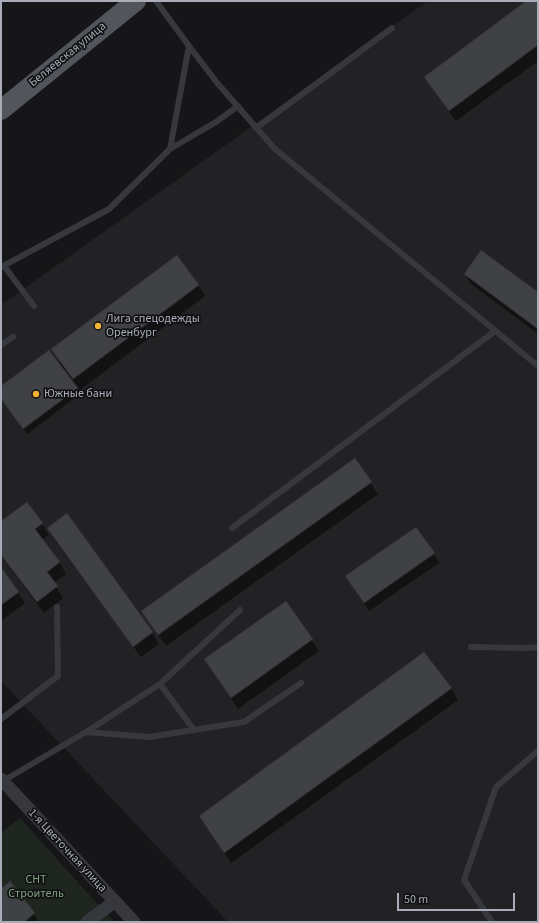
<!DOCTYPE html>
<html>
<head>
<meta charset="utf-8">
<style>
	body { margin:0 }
	#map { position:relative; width:539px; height:923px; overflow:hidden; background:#161618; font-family:"Source Sans 3",sans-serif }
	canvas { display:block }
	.frame { position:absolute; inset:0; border:2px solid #a8adb8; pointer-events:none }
	.scale { position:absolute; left:397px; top:893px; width:118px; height:18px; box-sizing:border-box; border:2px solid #a8adb8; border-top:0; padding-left:5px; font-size:12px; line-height:14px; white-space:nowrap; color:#a8adb8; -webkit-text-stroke:3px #111113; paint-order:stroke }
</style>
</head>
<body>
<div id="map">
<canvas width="539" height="923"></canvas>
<div class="frame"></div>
<div class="scale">50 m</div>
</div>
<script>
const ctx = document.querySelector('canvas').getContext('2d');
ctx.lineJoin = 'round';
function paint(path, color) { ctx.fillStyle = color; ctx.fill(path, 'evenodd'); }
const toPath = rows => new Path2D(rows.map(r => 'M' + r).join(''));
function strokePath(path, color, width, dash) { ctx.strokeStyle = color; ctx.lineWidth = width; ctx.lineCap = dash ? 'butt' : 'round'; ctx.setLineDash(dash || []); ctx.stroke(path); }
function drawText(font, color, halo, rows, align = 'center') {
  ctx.font = font + ' "Source Sans 3",sans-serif'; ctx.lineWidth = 3.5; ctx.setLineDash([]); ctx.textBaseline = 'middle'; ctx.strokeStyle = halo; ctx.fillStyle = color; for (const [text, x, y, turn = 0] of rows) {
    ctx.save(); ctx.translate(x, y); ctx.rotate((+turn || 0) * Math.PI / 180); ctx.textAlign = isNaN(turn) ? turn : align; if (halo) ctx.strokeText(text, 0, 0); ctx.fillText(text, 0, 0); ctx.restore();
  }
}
const built = toPath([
	[428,1,538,1,538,922,228,922,1,681,1,305]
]);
const green = toPath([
	[20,818,114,922,1,922,1,833]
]);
const shadow = toPath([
	[528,1,538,1,538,61,456,121,432,88,425,77],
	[465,274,538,293,538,334,470,283],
	[198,285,205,296,80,390,77,386,76,387,80,394,27,434,1,399,1,387,61,365,52,350],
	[355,460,378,494,166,646,143,612],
	[27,503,42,524,49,535,42,540,59,562,66,574,54,583,63,598,44,613,1,556,1,523],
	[66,515,152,633,159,644,141,657,54,539,48,528],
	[434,554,439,563,369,611,346,577],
	[1,569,25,603,1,621],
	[286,602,319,651,238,709,205,659],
	[424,654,452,689,458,700,231,863,207,827],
	[10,883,34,914,39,922,1,922,1,890]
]);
const building = toPath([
	[526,1,538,1,538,45,449,111,424,77,526,1],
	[481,250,538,292,538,329,464,274,481,250],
	[177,255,199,285,73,379,51,349,177,255],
	[49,350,78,388,23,429,1,399,1,386,49,350],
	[355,458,372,482,158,635,141,611,355,458],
	[27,502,43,523,35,529,60,562,47,572,58,586,37,602,1,555,1,521,27,502],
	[67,513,153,632,133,647,47,528,67,513],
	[416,527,435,553,364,603,345,576,416,527],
	[1,567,19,592,1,605,1,567],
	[286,601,313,639,231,698,204,659,286,601],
	[424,652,452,688,224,853,199,816,424,652],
	[10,881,35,913,24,922,1,922,1,889,10,881]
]);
const lane = toPath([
	[189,46,218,84,275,149,538,366],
	[256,128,392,28],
	[170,149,216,122,238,106],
	[4,266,34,306],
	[1,267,109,209,170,149,189,46,156,1],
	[1,345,13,337],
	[232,528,495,331],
	[471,647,526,648,538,647],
	[1,719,58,676,57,607],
	[194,730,160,684,240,610],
	[86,732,160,684],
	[3,781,86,732,149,737,244,722,301,683],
	[492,922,464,880,496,787,538,751]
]);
const street = toPath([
	[1,779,134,922],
	[87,922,114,902]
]);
const primary = toPath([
	[1,110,136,1]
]);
const markers = [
	[98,326,4,"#f2b134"],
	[36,394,4,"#f2b134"]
];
const streetNames = [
	["Беляевская улица",68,55,-39],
	["1-я Цветочная улица",67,851,47]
];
const poiNames = [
	["Лига спецодежды",106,319],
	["Оренбург",106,333],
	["Южные бани",44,394]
];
const parkNames = [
	["СНТ",36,880],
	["Строитель",36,894]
];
paint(built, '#222225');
paint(green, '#1e261f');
paint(shadow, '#0007');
paint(building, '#404145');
strokePath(building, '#303034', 1);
strokePath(lane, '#37383d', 6);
strokePath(street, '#37383d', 13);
strokePath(primary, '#53555c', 20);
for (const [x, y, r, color] of markers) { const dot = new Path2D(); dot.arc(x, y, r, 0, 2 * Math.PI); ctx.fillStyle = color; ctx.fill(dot); strokePath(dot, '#111113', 1.5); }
drawText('12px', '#a8adb8', '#111113', streetNames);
drawText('12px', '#a8adb8', '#111113', poiNames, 'left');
drawText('12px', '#7fa381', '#111113', parkNames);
</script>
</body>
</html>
